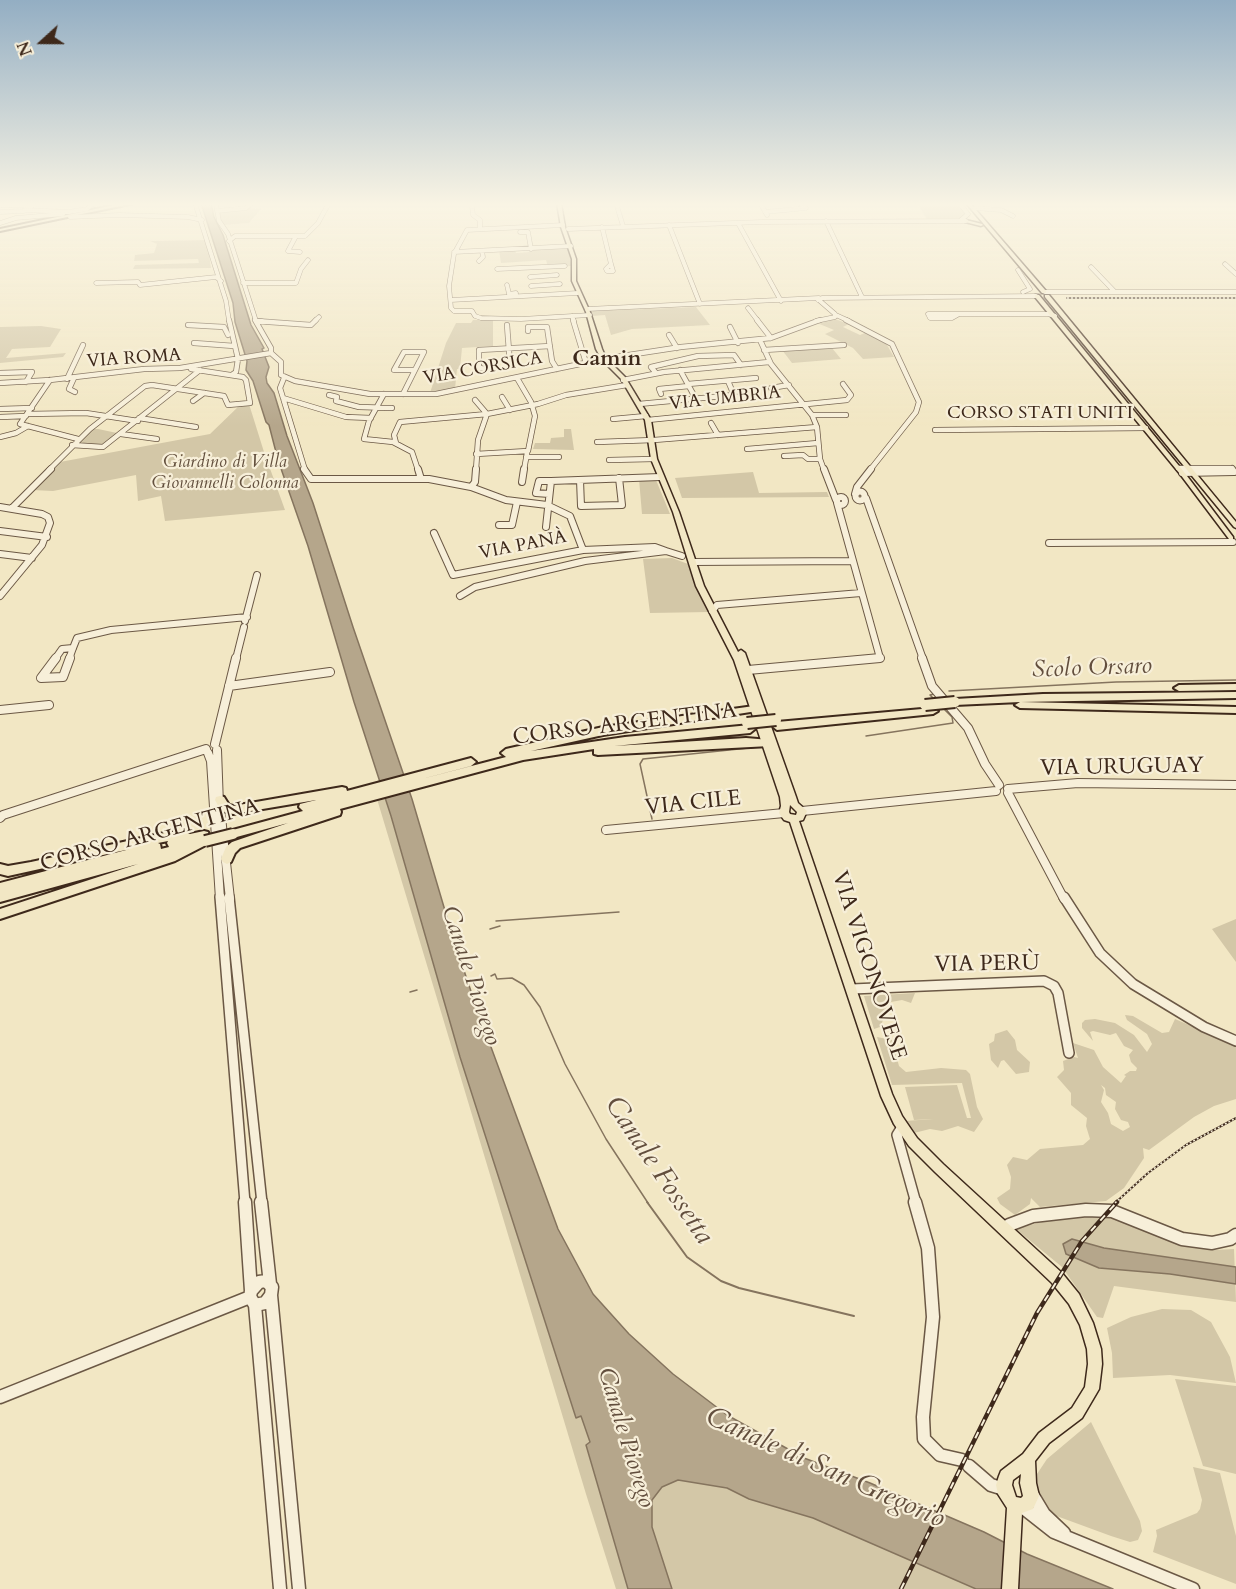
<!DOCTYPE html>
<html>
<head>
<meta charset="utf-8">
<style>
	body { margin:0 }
	#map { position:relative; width:1236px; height:1589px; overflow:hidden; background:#f2e7c4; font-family:Cardo,serif }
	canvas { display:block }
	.north { position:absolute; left:12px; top:12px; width:60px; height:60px; -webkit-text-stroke:4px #f7efd9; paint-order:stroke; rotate:249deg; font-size:16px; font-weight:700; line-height:24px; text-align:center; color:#3e291b }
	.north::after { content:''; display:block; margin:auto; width:21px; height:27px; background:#3e291b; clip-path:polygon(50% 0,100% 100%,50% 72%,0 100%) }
</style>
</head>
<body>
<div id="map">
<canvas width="1236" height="1589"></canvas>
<div class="north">N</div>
</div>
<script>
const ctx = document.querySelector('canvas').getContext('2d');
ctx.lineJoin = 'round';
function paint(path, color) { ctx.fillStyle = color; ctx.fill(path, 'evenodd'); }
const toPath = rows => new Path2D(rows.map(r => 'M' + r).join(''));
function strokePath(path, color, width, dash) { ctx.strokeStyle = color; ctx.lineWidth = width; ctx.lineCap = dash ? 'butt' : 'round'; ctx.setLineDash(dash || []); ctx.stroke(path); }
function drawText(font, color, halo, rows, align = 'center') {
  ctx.font = font + ' Cardo,serif'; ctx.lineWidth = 4.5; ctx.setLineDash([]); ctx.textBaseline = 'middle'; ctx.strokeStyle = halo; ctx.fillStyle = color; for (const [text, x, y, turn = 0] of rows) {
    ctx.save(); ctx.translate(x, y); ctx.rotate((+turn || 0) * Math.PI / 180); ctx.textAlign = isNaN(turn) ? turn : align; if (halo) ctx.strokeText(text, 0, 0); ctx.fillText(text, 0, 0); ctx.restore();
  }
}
const green = toPath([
	[903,203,955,203,967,215,957,221,928,221,918,205,898,205],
	[248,208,261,209,249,223,223,225,218,212],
	[208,240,212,253,209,254,211,268,133,269,135,265,199,263,198,259,134,261,135,255,154,253,157,244,150,241],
	[566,248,570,249,572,266,548,267,546,260,501,263,499,250,515,250,516,253,529,252,529,249],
	[696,307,710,325,632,329,611,335,605,315,592,316,591,313,593,311],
	[832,318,849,324,843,327,860,335,867,332,880,339,887,345,894,357,863,359,853,348,825,334,834,330,817,323],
	[473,320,493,320,493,346,462,348,460,369,457,369,455,389,430,393,446,343,456,323,471,323],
	[41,326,61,329,50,347,12,349,6,358,66,353,63,357,0,363,0,327],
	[832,348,841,359,792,363,782,350],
	[249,404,264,452,285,510,165,521,161,496,138,501,136,475,53,491,32,490,60,462,210,434,240,405],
	[93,429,98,429,117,433,99,447,78,444],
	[564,429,571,429,574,450,533,449,535,443,550,443,551,438,564,437],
	[753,472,759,493,827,492,829,497,682,498,675,478],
	[639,479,656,480,670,514,642,514],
	[672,558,688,564,709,612,650,613,643,559],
	[385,796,460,1057,576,1418,581,1415,590,1442,586,1445,628,1589,616,1589,586,1494,377,799],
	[1236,919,1236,962,1212,929],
	[915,993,911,1003,902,1000,891,1002,880,1027,874,1029,864,996],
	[1125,1015,1133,1016,1162,1033,1169,1032,1175,1019,1236,1045,1236,1099,1214,1106,1194,1117,1149,1150,1143,1148,1144,1158,1124,1188,1106,1201,1040,1207,1031,1198,1030,1204,1015,1215,1000,1204,997,1198,1010,1189,1011,1177,1007,1165,1013,1157,1027,1160,1040,1149,1083,1145,1090,1139,1086,1126,1087,1118,1071,1105,1071,1093,1057,1077,1064,1070,1063,1061,1074,1057,1078,1058,1073,1043,1094,1050,1103,1067,1121,1083,1126,1076,1124,1075,1130,1071,1136,1071,1137,1068,1131,1062,1129,1055,1133,1050,1124,1046,1116,1033,1110,1035,1093,1031,1090,1032,1093,1041,1082,1028,1082,1023,1085,1020,1095,1019,1115,1023,1134,1035,1147,1052,1152,1044,1147,1034,1127,1020],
	[1101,1085,1105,1088,1106,1095,1116,1102,1115,1109,1121,1120,1128,1122,1130,1127,1123,1131,1111,1124,1108,1113,1101,1102,1104,1090],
	[1007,1030,1015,1040,1017,1050,1030,1062,1029,1072,1016,1074,1004,1060,1001,1061,998,1068,991,1060,989,1044,994,1041,995,1034],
	[877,1037,892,1040,899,1066,906,1072,941,1068,966,1070,970,1074,977,1107,983,1119,974,1132,958,1126,942,1131,930,1129,914,1133,905,1121,933,1119,914,1120,905,1087,957,1085,967,1118,971,1118,962,1083,892,1085],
	[1111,1213,1183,1244,1214,1250,1234,1249,1236,1302,1114,1286,1103,1318,1097,1317,1062,1267,1016,1229,1067,1215],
	[1162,1309,1191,1310,1211,1322,1230,1357,1236,1383,1170,1375,1113,1378,1112,1353,1107,1328,1131,1317],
	[1175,1379,1236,1386,1236,1474,1203,1466],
	[1091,1422,1140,1521,1142,1531,1138,1540,1130,1542,1111,1536,1043,1511,1033,1482,1037,1474,1047,1459],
	[1193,1467,1220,1473,1236,1536,1236,1584,1153,1552,1157,1536,1156,1530,1197,1513,1200,1509,1202,1500],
	[678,1480,727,1488,749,1499,813,1518,976,1589,672,1589,652,1527,652,1500,662,1487]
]);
const water = toPath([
	[201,203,211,203,214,217,223,235,251,325,264,348,262,349,269,367,266,377,267,383,274,393,287,436,313,503,353,627,412,799,454,941,477,1009,558,1229,593,1294,629,1334,673,1374,727,1415,804,1458,870,1483,984,1532,1027,1554,1113,1589,976,1589,813,1518,749,1499,727,1488,678,1480,662,1487,652,1500,652,1527,672,1589,628,1589,586,1445,590,1442,581,1416,576,1418,460,1057,391,816,354,702,308,546,278,460,269,425,266,422,253,381,246,370,247,361,235,322,233,303,201,203],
	[1072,1239,1104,1248,1236,1267,1236,1284,1170,1274,1099,1268,1066,1254,1063,1244,1072,1239]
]);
const streamFar1 = toPath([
	[949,691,1116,682,1236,680],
	[934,694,930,695,935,700],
	[866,736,953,723,952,717,943,708],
	[652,819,640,764,643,759,758,747],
	[496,921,619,912],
	[490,929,500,926],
	[491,976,495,974,497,979,512,978,524,985,540,1007,565,1064,606,1139,648,1203],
	[410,992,417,990]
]);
const stream = toPath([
	[647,1202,687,1257,721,1281,739,1288,854,1316]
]);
const minorFar5 = toPath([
	[195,203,226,301,229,321],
	[616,203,623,226],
	[760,203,767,215],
	[959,203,968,214,961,220],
	[0,205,32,206],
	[216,205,219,221,228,234,256,321],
	[472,206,473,215,480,220,480,228],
	[975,208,1001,210,1013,216],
	[25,210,69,212,87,209,94,203],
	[217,211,246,208,252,203],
	[0,212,24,211],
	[765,212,806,208,800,203],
	[70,217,119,215,188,217,202,220],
	[826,221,862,297],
	[0,223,16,218,63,214],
	[738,223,781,301],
	[563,225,467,230,454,254,449,286,451,308,454,311,472,311,475,316,481,318,521,319,590,315],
	[669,225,700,304],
	[602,227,611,264],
	[568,229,761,222,966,221],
	[520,232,528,232,531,249],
	[296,236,288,251,300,252],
	[229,241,235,236,305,236,318,223,329,203],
	[454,252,571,246],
	[479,261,483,257,482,251],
	[611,264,613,271,607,271,606,269,611,264],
	[1225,264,1236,274],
	[1091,267,1114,291],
	[497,269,565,266],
	[1018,270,1030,289,1023,292],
	[530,277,557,275],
	[96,283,138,282,140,285,216,277,221,281],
	[243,283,296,283,301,269,308,260],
	[507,285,509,294,516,293],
	[531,286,560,284],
	[1045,292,1236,292],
	[451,300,578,293],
	[818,300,822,298,1036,296],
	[820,301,835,314],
	[748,308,758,321],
	[587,309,819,298],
	[928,314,959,314,952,318,930,318,928,314],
	[959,314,1048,314,1055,316],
	[836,315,849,321],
	[572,316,574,321],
	[256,321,262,321],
	[315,321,319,317],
	[816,321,835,317,835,314]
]);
const minorFar4 = toPath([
	[229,320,238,359,236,372,233,374],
	[255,320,271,348,271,353],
	[573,320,586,363],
	[757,320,771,338],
	[846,320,892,344,919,402,916,412,870,470],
	[256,321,311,325,316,320],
	[188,325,224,327,228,335],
	[507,325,510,364],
	[730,327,738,343],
	[528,331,528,327,547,327,552,361,557,369],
	[669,335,677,348],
	[760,340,771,364,812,415,817,427,820,459,824,470],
	[194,343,234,346],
	[764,350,844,345],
	[487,369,479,368,479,350,550,346],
	[680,370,696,399],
	[0,373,32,372,26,382],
	[656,373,651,367,698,356,734,355,741,365],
	[74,378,69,389,75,392],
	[284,378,280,388,305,470],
	[67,379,83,345],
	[50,380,20,424,78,439],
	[623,380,664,372,769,362],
	[0,383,50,380,144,369,180,368,271,353,281,362,281,375,295,381,370,394,436,394,609,358,681,347,771,338,820,320],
	[688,384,756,378],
	[771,388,789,385],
	[733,392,748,390],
	[384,394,369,421,364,439,393,442,412,452,418,470],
	[403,394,424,352,404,352,394,370,414,370],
	[661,394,659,389,689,386],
	[329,395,337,397,336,401,359,407,392,408],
	[502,397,510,410],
	[283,398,346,417,371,418],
	[475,400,487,414],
	[193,401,204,393],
	[639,404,734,395,728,381],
	[0,409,32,408],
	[27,414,86,413,138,421],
	[812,415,846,415],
	[0,417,26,416],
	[139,418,196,427],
	[613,419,646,416],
	[648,420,847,400,851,395,843,384],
	[711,423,718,435],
	[935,430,1146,428],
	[121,434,157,439],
	[0,437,16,433,28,426],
	[597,442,654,440,817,427],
	[396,443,394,435,400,422,487,414,538,404,566,395,627,385],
	[72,445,103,447,200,370],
	[747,449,818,443],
	[476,454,528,451,535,416,531,402,517,378],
	[784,456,803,455,808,459,820,459],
	[526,457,559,457],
	[609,460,654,459],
	[1178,468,1231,468,1233,470],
	[49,470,90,429,145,386,152,385,224,396,228,405,250,403,246,380,243,377,191,369],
	[476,470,478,440,487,414],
	[524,470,527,453]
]);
const minorFar3 = toPath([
	[304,469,311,479,429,479,471,487,506,500,547,505,570,516,583,550],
	[418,469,421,479],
	[824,469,836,500],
	[1182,473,1234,472,1232,469],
	[580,480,581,506,622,505,619,478],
	[522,482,524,469],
	[471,487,475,482,476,469],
	'855.5 496a4.5 4.5 0 1 1 9 0a4.5 4.5 0 1 1-9 0Z',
	[549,494,536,493,539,481,551,481],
	[855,494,857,487,871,469],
	'837 501a4 4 0 1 1 8 0a4 4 0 1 1-8 0Z',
	[866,498,923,659],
	[837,503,880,658,867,659],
	[0,507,42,514,48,517,50,523,42,545,0,596],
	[12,508,51,469],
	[499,525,512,525,517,502],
	[546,527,551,481,660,477],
	[0,531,47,537],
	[434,533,453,575,583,550,655,547,666,551],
	[1049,543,1233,542],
	[0,554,32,558],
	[692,562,852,561],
	[460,596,475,587,585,561,666,551,682,556],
	[712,611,717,605,861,593],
	[245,621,257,575],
	[73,648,77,638,111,630,247,617],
	[55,659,62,649,73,648],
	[69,659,73,648],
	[236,659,244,627]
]);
const minorFar2 = toPath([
	[56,658,41,678,63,677,70,658],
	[922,658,932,686,968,728,985,764,999,785],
	[748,670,880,658],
	[229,686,330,672],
	[0,710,49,705],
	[215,744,236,658],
	[217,750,219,805],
	[208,753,211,761,220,899],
	[1008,789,1078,783,1236,785],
	[1008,793,1064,899],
	[802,811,996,791],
	[221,817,230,899],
	[0,818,3,815,206,749],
	[606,830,784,813]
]);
const minorFar1 = toPath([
	[220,897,245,1203],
	[229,897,262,1203],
	[1064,897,1100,953,1133,984,1204,1027,1236,1041],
	[852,989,1044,981,1054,986,1058,993,1069,1053],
	[902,1127,897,1135,916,1203]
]);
const minor = toPath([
	[245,1202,251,1291],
	[261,1202,270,1284],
	[915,1202,928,1248,933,1317,923,1417,924,1439,940,1455,962,1460],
	[1006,1230,1009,1225,1033,1216,1086,1210,1112,1211,1182,1239,1212,1243,1230,1239,1236,1235],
	[266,1281,272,1287,271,1295,265,1303,255,1305,250,1297,251,1291,259,1282,266,1281],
	[271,1295,299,1589],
	[255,1305,280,1589],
	[0,1397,250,1297],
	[969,1466,991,1485,1004,1489],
	[1032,1494,1044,1514,1064,1533],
	[1021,1506,1054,1532,1193,1589]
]);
const major = toPath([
	[557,203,561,203,565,227,576,259,576,281,590,312,602,349,606,358,625,377,651,420,657,459,679,512,704,586,738,652,741,650,745,653,796,797,798,803,807,811,803,820,799,821,892,1094,902,1116,917,1138,943,1164,1062,1273,1079,1294,1093,1323,1101,1349,1102,1364,1099,1389,1082,1418,1049,1443,1035,1461,1036,1483,1039,1496,1033,1509,1022,1513,1018,1589,1002,1589,1007,1508,998,1494,996,1485,999,1476,1001,1471,1023,1454,1039,1433,1072,1408,1085,1387,1088,1364,1087,1349,1080,1325,1069,1304,1052,1283,935,1172,909,1146,894,1124,881,1096,790,822,784,820,779,813,781,806,780,797,734,660,696,586,673,512,651,459,645,420,621,379,602,360,596,349,586,312,572,281,572,259,561,227,557,203],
	[790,805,797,812,796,815,790,814,789,812,790,805],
	[1021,1474,1020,1483,1023,1496,1021,1498,1016,1497,1012,1485,1013,1480,1021,1474],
	[966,203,970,203,1046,291,1046,293,1042,293,966,203],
	[966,220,982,224,983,225,981,226,965,222,966,220],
	[1035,295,1039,295,1184,472,1233,537,1233,539,1229,539,1180,474,1035,297,1035,295],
	[1045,295,1049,295,1236,522,1236,528,1234,527,1045,297,1045,295]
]);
const highway = toPath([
	[124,203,135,203,0,231,0,229,124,203],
	[1236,684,1236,690,1179,691,1174,688,1179,685,1236,684],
	[1236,692,1236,698,1021,702,1236,707,1236,713,1020,708,1015,705,1020,702,955,705,950,702,955,699,1043,694,1236,692],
	[754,706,757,707,759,709,757,711,603,735,531,751,625,737,750,725,755,729,750,733,614,746,746,738,770,740,771,743,770,746,598,755,594,754,594,749,523,760,340,809,341,812,340,815,240,848,235,853,231,862,227,864,223,862,221,859,226,847,232,842,288,823,233,838,229,837,228,834,229,831,303,811,299,807,300,804,316,800,233,814,221,811,215,800,216,797,220,796,224,797,229,805,233,806,342,787,346,788,347,791,471,758,476,762,471,766,414,781,506,757,501,753,506,749,603,727,754,706],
	[933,708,938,711,933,714,777,730,772,726,777,722,933,708],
	[204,831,208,832,209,835,208,838,203,840,205,843,204,846,175,861,0,919,0,909,138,864,0,902,0,883,130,849,8,876,0,874,0,864,8,866,31,862,169,832,185,832,190,834,204,831],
	[168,841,167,843,169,847,161,849,160,844,158,843,168,841]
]);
const railFar1 = toPath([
	[1067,298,1236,298],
	[1115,1203,1148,1173,1186,1145,1236,1118]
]);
const rail = toPath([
	[901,1589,1037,1313,1082,1241,1117,1202]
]);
const highwayBridge = toPath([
	[925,705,955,702],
	[747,723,776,720],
	[205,841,233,834]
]);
const farStreetnames = [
	["VIA ROMA",134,359,-4],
	["VIA CORSICA",483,369,-10],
	["VIA UMBRIA",725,399,-6],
	["CORSO STATI UNITI",1040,414],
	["VIA PANÀ",523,546,-11]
];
const farParknames = [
	["Giardino di Villa",225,463],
	["Giovannelli Colonna",225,484]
];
const farQuarternames = [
	["Camin",607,360]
];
const streetNames = [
	["CORSO ARGENTINA",625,725,-7],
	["VIA URUGUAY",1122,768,-1],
	["VIA CILE",693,804,-6],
	["CORSO ARGENTINA",150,836,-15],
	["VIA PERÙ",987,965,-1],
	["VIA VIGONOVESE",868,966,72]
];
const waterNames = [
	["Scolo Orsaro",1092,669,-2],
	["Canale Piovego",470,976,72],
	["Canale Piovego",625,1438,73]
];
const nearWaternames = [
	["Canale Fossetta",658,1171,56],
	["Canale di San Gregorio",825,1469,24]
];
paint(green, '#d3c7a7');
paint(water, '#b5a68b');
strokePath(water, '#85745e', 1.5);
strokePath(streamFar1, '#85745e', 1.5);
strokePath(stream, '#85745e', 2);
strokePath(minorFar5, '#6b5845', 5);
strokePath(minorFar4, '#6b5845', 6);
strokePath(minorFar3, '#6b5845', 8);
strokePath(minorFar2, '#6b5845', 10);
strokePath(minorFar1, '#6b5845', 12);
strokePath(minor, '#6b5845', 15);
strokePath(major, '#3e291b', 3);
strokePath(highway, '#3e291b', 4);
strokePath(minorFar5, '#f7efd9', 4);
strokePath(minorFar4, '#f7efd9', 4.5);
strokePath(minorFar3, '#f7efd9', 6);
strokePath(minorFar2, '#f7efd9', 8);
strokePath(minorFar1, '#f7efd9', 9);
strokePath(minor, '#f7efd9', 12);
paint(major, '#f2e7c4');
paint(highway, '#f2e7c4');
strokePath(railFar1, '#3e291b', 2);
strokePath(rail, '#3e291b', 4.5);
strokePath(railFar1, '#f7efd9', 1.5, [2]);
strokePath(rail, '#f7efd9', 2, [7]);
strokePath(highwayBridge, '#3e291b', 14, []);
strokePath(highwayBridge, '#f2e7c4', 10);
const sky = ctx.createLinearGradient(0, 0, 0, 426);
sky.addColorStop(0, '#93aec3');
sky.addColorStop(0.48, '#f9f4e4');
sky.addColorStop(1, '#f9f4e400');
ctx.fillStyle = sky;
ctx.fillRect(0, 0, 1236, 426);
drawText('18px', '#3e291b', '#f7efd9', farStreetnames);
drawText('italic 18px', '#63503e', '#f7efd9', farParknames);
drawText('bold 22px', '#3e291b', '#f7efd9', farQuarternames);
drawText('22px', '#3e291b', '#f7efd9', streetNames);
drawText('italic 24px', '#624e3d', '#f7efd9', waterNames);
drawText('italic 28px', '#624e3d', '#f7efd9', nearWaternames);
</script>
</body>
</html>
